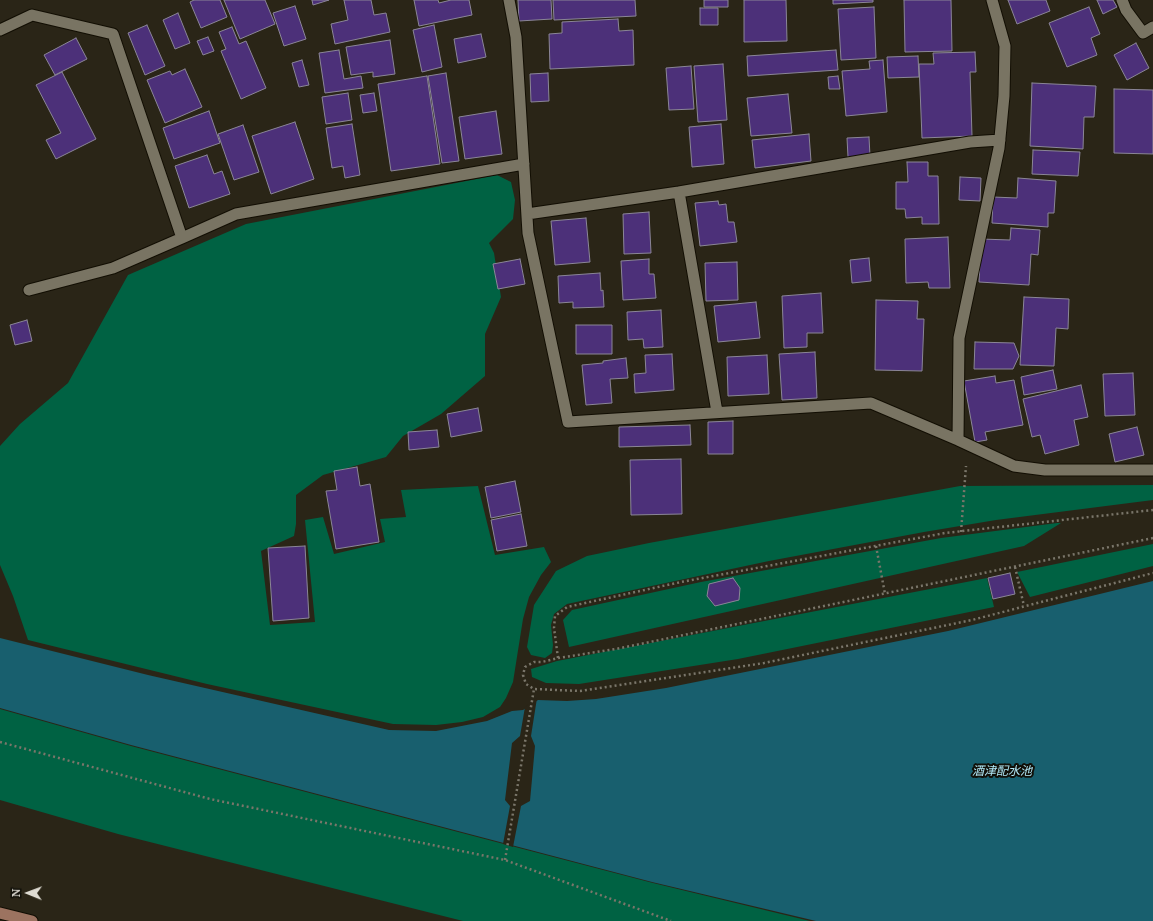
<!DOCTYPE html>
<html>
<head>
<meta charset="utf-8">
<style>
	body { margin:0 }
	#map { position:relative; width:1153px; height:921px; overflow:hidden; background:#2a2517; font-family:"PT Serif",serif }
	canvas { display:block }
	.north { position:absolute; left:8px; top:873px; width:40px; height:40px; -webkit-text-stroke:3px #100f08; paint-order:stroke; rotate:271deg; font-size:11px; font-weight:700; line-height:16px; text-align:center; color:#dedbd2 }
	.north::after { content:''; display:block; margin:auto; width:14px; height:18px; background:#dedbd2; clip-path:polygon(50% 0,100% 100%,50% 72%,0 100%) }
</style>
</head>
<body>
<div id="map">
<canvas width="1153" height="921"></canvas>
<div class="north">N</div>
</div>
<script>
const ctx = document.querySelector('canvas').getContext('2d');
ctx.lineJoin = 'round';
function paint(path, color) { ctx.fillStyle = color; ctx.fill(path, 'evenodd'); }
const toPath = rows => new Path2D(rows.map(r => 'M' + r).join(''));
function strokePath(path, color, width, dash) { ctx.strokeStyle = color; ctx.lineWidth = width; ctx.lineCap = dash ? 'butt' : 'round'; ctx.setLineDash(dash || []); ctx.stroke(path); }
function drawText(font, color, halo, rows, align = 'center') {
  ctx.font = font + ' "PT Serif","Noto Sans JP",serif'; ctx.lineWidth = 4; ctx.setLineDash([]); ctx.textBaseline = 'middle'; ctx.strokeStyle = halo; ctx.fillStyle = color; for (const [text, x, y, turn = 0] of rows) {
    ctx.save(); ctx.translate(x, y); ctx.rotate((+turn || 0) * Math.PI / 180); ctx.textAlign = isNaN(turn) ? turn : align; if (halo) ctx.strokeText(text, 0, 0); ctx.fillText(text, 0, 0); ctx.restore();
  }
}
const forest = toPath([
	[497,175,511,182,515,200,513,219,489,243,494,253,501,297,485,334,485,376,441,414,403,436,386,457,323,475,296,495,296,524,294,536,261,551,270,625,315,622,305,520,323,517,334,554,385,542,380,519,406,517,401,490,478,486,495,555,544,547,551,562,541,575,529,597,523,619,513,682,506,698,500,707,483,717,462,722,436,725,393,724,207,684,28,640,13,596,0,565,0,446,20,424,68,383,128,275,246,224],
	[1153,485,1153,500,996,520,924,532,769,561,567,604,554,614,551,625,553,645,552,653,545,658,531,655,527,647,534,605,556,571,587,556,649,543,960,486],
	[1057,523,1061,523,1024,546,569,647,563,620,572,610,701,582,941,538],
	[1153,544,1153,566,1030,597,1017,572],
	[987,578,994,607,738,659,579,684,546,683,532,677,531,669,557,661],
	[0,709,131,746,500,843,653,883,810,921,463,921,118,834,0,800]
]);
const water = toPath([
	[1153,581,1153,921,816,921,652,882,131,745,0,708,0,638,148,675,389,730,436,731,487,721,512,711,523,710,538,700,567,701,596,699,666,688,948,631]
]);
const pier = toPath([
	[537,698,531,736,535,746,530,801,521,806,513,847,503,844,510,806,505,800,512,743,520,736,525,707]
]);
const building = toPath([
	[194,0,220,0,227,17,201,28,190,2,194,0],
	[224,0,265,0,275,24,240,39,224,0],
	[312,0,329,0,313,5,312,0],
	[344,0,371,0,374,15,386,13,390,32,335,44,331,24,348,20,344,0],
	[414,0,438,0,439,3,451,0,469,0,472,15,419,26,414,0],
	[518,0,551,0,552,19,519,21,518,0],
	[553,0,635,0,636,16,554,20,553,0],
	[704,0,728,0,728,7,704,7,704,0],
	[744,0,786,0,787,41,744,42,744,0],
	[833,0,873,0,873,2,833,4,833,0],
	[904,0,951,0,952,51,905,52,904,0],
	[1008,0,1046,0,1050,11,1017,24,1008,0],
	[1097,0,1113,0,1117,7,1103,14,1097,0],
	[295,6,306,39,284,46,273,13,295,6],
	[874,7,876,58,841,60,838,9,874,7],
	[1089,7,1100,34,1091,38,1097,55,1067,67,1049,23,1089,7],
	[700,8,718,8,718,25,700,25,700,8],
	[178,13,190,43,175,49,163,20,178,13],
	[618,19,619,31,633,30,634,65,550,69,549,34,562,33,562,22,618,19],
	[147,25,165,66,145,75,128,33,147,25],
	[434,25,442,67,422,72,413,30,434,25],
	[232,27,239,44,246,41,266,88,241,99,221,51,226,49,219,32,232,27],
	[481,34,486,57,458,63,454,39,481,34],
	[208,37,214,51,203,55,197,41,208,37],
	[76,38,87,59,55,75,44,55,76,38],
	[390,40,395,74,373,77,373,72,351,75,346,47,390,40],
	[1136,43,1149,68,1127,80,1114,55,1136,43],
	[339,50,344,79,361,76,363,88,325,93,319,53,339,50],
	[836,50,838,70,748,76,747,56,836,50],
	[975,52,976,72,970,72,972,136,922,138,919,64,934,64,933,53,975,52],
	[918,56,919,77,888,78,887,57,918,56],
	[302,60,309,85,299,87,292,63,302,60],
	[883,60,887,112,846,116,842,71,870,69,869,61,883,60],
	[723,64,727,120,698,122,694,66,723,64],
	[691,66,694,109,669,110,666,68,691,66],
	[185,69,202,107,165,123,147,80,170,71,172,75,185,69],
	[62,72,96,139,56,159,46,140,61,133,36,85,62,72],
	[446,73,459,161,442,163,428,76,446,73],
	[548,73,549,101,531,102,530,74,548,73],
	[427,76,440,164,391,171,378,84,427,76],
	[838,76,840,89,829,89,828,77,838,76],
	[1032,83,1096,86,1094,117,1084,117,1083,149,1030,146,1032,83],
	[1114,89,1153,90,1153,154,1114,153,1114,89],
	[348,93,352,120,326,124,322,97,348,93],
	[374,93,377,111,363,113,360,95,374,93],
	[788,94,792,133,751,136,747,98,788,94],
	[209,111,220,143,174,159,163,128,209,111],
	[496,111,502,154,465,159,459,117,496,111],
	[295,122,314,179,271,194,252,136,295,122],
	[352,124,360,175,345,178,343,166,332,168,326,128,352,124],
	[721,124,724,164,692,167,689,127,721,124],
	[243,125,259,172,234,180,218,134,243,125],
	[809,134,811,161,755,168,752,140,809,134],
	[869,137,870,156,848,157,847,138,869,137],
	[1033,150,1080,152,1078,176,1032,174,1033,150],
	[207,155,214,174,222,171,230,194,189,208,175,166,207,155],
	[907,162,928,162,928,176,938,176,939,224,922,224,922,217,906,218,905,209,896,209,896,182,908,182,907,162],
	[960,177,981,178,980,201,959,200,960,177],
	[1018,178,1056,181,1054,213,1048,213,1048,227,992,223,993,197,1017,198,1018,178],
	[718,201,719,205,726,204,728,222,734,222,737,242,700,246,695,203,718,201],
	[649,212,651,253,624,254,623,214,649,212],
	[586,218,590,262,555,265,551,221,586,218],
	[1011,228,1040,230,1038,255,1031,254,1029,285,979,282,981,239,1010,240,1011,228],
	[948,237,950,288,929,288,928,282,906,283,905,239,948,237],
	[869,258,871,281,852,283,850,260,869,258],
	[520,259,525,284,498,289,493,264,520,259],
	[649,259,649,274,654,274,656,298,623,300,621,261,649,259],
	[737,262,738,300,706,301,705,263,737,262],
	[600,273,601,291,603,290,604,307,573,308,573,302,559,303,558,276,600,273],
	[821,293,823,333,807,333,807,347,784,348,782,296,821,293],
	[1024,297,1069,299,1068,329,1056,328,1054,366,1020,365,1024,297],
	[876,300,918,301,917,319,924,319,922,371,875,370,876,300],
	[756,302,760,338,718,342,714,306,756,302],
	[661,310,663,347,644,348,643,339,628,340,627,312,661,310],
	[27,320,32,341,15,345,10,325,27,320],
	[576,325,612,325,612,354,576,354,576,325],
	[975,342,1014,343,1019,356,1013,369,974,369,975,342],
	[815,352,817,398,782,400,779,354,815,352],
	[672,354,674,390,635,393,634,374,646,373,645,355,672,354],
	[767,355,769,394,728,396,727,357,767,355],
	[626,358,628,378,610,379,612,403,586,405,582,365,603,363,603,361,626,358],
	[1053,370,1057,389,1024,395,1021,377,1053,370],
	[1133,373,1135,415,1105,416,1103,374,1133,373],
	[995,376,996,383,1014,380,1023,425,985,432,987,440,975,442,964,381,995,376],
	[1081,385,1088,417,1074,420,1079,445,1045,454,1040,435,1032,437,1023,399,1081,385],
	[478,408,482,431,451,437,447,414,478,408],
	[733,421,733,454,708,454,708,422,733,421],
	[690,425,691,445,619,447,619,427,690,425],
	[1137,427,1144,455,1115,462,1109,434,1137,427],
	[437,430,439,447,409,450,408,432,437,430],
	[681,459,682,514,631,515,630,460,681,459],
	[357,467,360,486,370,484,379,542,336,549,326,491,337,490,334,471,357,467],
	[515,481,521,512,491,518,485,487,515,481],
	[521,514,527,546,497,551,491,520,521,514],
	[305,546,309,618,273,621,268,548,305,546],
	[1010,573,1015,594,993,599,988,578,1010,573],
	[733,578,740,588,739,600,715,606,707,596,709,584,733,578]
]);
const path = toPath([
	[961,532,966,466],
	[1153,538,616,649,558,658,542,662,534,662,525,667,523,675,526,684,534,689,580,691,764,663,972,620,1153,573],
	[876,546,885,594],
	[1015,567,1024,606],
	[558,658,554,628,555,616,567,607,681,582,945,533,1153,510],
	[0,742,210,799,505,860,671,921],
	[505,860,534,689]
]);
const minor = toPath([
	[509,0,516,37,528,233,568,422,871,403,958,440,1014,466,1045,470,1153,470],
	[1122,0,1126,10,1143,33,1153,27],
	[0,30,32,15,113,34,182,238,236,214,524,164],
	[679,192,717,412],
	[527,214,679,192,970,142,1000,140],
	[29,290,113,268,182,238],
	[958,440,959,338,999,148,1004,96,1005,46,992,0]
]);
const secondary = toPath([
	[0,913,32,921]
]);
const waterNames = [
	["酒津配水池",1002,772]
];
paint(forest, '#006243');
paint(water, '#185f6e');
paint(pier, '#2a2517');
paint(building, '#4c3079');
strokePath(building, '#8b8697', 1);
strokePath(minor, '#120e03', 13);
strokePath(secondary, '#120e03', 13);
strokePath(path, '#7a766a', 2.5, [2, 3]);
strokePath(minor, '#797463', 11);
strokePath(secondary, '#9c7360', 11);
drawText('italic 12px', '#b1e8f7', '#100f08', waterNames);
</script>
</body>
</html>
